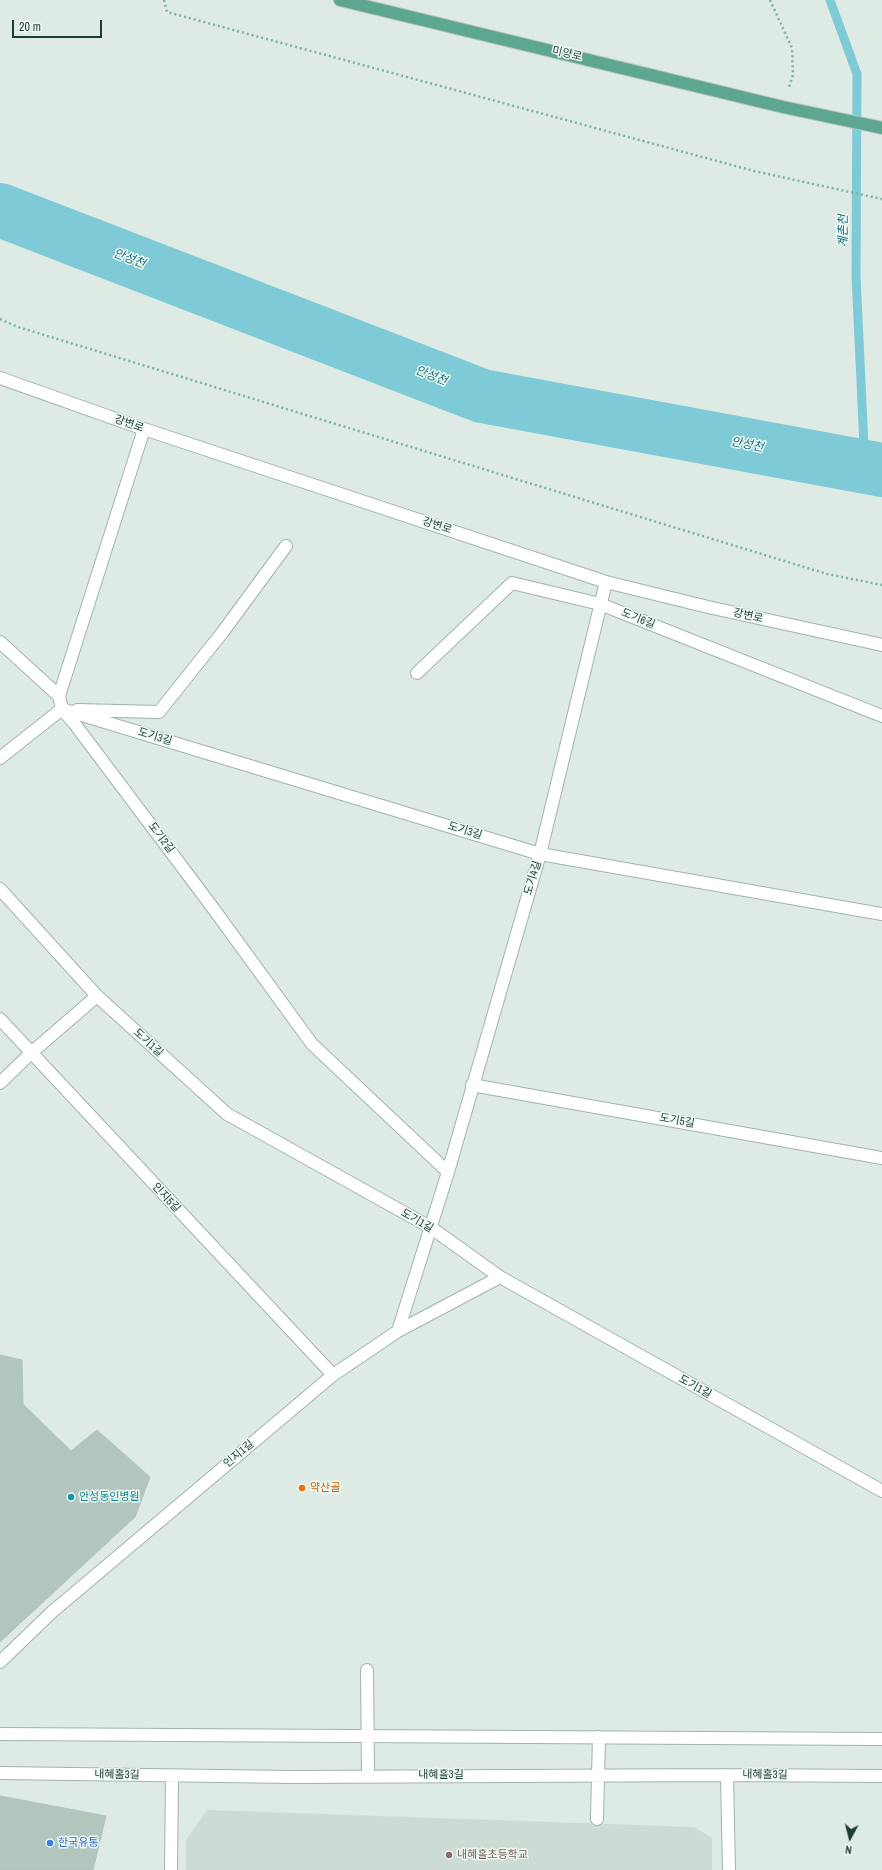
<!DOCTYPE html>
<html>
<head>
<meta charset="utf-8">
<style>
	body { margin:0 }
	#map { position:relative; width:882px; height:1870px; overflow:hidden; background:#deebe5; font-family:"Archivo Narrow",sans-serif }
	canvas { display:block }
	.north { position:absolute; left:830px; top:1818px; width:40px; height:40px; -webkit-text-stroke:3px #eef8f3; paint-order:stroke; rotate:187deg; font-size:11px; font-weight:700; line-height:16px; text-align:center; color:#1d3d34 }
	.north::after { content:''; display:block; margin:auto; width:14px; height:18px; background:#1d3d34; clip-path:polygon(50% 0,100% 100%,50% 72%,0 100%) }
	.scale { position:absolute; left:12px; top:20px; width:90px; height:18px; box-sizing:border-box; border:2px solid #1d3d34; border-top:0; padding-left:5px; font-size:12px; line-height:14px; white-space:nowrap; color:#1d3d34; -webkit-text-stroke:3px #eef8f3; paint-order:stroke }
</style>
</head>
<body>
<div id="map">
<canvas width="882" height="1870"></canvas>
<div class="north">N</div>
<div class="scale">20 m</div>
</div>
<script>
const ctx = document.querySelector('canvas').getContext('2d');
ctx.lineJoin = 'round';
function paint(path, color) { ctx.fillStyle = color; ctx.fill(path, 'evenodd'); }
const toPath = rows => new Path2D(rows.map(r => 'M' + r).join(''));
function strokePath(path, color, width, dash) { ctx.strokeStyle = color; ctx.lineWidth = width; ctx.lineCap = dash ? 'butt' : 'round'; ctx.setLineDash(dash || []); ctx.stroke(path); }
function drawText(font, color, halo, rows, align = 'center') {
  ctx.font = font + ' "Archivo Narrow","Noto Sans KR",sans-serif'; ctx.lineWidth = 3; ctx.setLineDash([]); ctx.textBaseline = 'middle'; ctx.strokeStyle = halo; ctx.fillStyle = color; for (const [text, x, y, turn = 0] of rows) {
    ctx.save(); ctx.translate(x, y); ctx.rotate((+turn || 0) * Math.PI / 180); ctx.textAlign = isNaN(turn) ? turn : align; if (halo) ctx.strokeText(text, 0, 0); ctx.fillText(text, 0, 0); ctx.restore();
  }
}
const built = toPath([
	[207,1810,694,1827,712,1838,712,1870,186,1870,186,1840]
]);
const stream = toPath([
	[830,0,857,74,856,276,865,467]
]);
const river = toPath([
	[0,210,482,396,882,470]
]);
const building = toPath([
	[0,1355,22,1360,23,1404,71,1451,97,1430,150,1477,135,1517,0,1642,0,1355],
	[0,1796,106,1816,93,1870,0,1870,0,1796]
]);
const path = toPath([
	[164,0,167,12,754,171,882,199],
	[770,0,792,48,793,75,789,87],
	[0,319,18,327,827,574,882,585]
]);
const minor = toPath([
	[0,378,144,429,606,582,708,607,882,645],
	[0,642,59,696,62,709,74,723,210,904,312,1044,448,1172],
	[417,673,512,583,600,604,882,716],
	[59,696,144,429],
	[62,709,540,854,882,914],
	[77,710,159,712,222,633,286,546],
	[0,758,62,709],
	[0,889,97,996,227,1114,430,1227,500,1277,882,1491],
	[0,1019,333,1375],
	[0,1083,31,1053,97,996],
	[472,1085,882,1158],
	[398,1331,448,1172,540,854,606,582],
	[0,1662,52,1612,333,1375,398,1331,500,1277],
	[367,1670,368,1775],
	[0,1734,882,1739],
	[0,1773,293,1777,727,1775,882,1776],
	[727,1775,729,1870],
	[597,1819,599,1737],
	[171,1870,172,1776]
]);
const major = toPath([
	[340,0,783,107,882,128]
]);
const markers = [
	[302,1488,4,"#e8710a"],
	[71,1497,4,"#0f9aa8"],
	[50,1843,4,"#3f7fe0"],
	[449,1855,4,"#8d6e63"]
];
const streetNames = [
	["미양로",567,54,13],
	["강변로",129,424,19],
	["강변로",437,526,18],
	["강변로",748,616,13],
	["도기6길",638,619,22],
	["도기3길",155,737,17],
	["도기3길",465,831,17],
	["도기2길",161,838,53],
	["도기4길",533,878,-73],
	["도기1길",148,1043,42],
	["도기5길",677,1121,10],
	["인지5길",166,1198,47],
	["도기1길",417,1221,30],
	["도기1길",695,1387,29],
	["인지1길",239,1454,-40],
	["내혜홀3길",117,1775,1],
	["내혜홀3길",441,1775],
	["내혜홀3길",765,1775,1]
];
const foodNames = [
	["약산골",310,1488]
];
const cultureNames = [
	["안성동인병원",79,1497]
];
const shopNames = [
	["한국유통",58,1843]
];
const educationNames = [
	["내혜홀초등학교",457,1855]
];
const waterNames = [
	["계촌천",844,231,-90],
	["안성천",129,259,21],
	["안성천",431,376,21],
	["안성천",747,445,11]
];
paint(built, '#ccdbd4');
strokePath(stream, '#7ecbd7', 9);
strokePath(river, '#7ecbd7', 54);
paint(building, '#b3c6be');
strokePath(building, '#afc5bc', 1);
strokePath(minor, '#a0b3ac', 14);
strokePath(major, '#bbc5c2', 14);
strokePath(path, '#7ab3a0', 2.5, [2, 3]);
strokePath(minor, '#fff', 12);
strokePath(major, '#5da692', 12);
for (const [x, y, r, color] of markers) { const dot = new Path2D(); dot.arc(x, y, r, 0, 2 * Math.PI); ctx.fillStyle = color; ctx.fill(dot); strokePath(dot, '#eef8f3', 1.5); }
drawText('11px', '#1d3d34', '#eef8f3', streetNames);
drawText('11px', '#c56008', '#eef8f3', foodNames, 'left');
drawText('11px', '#0d838f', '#eef8f3', cultureNames, 'left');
drawText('11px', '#366cbe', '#eef8f3', shopNames, 'left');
drawText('11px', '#785e54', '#eef8f3', educationNames, 'left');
drawText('italic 12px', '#116e7e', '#eef8f3', waterNames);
</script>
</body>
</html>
